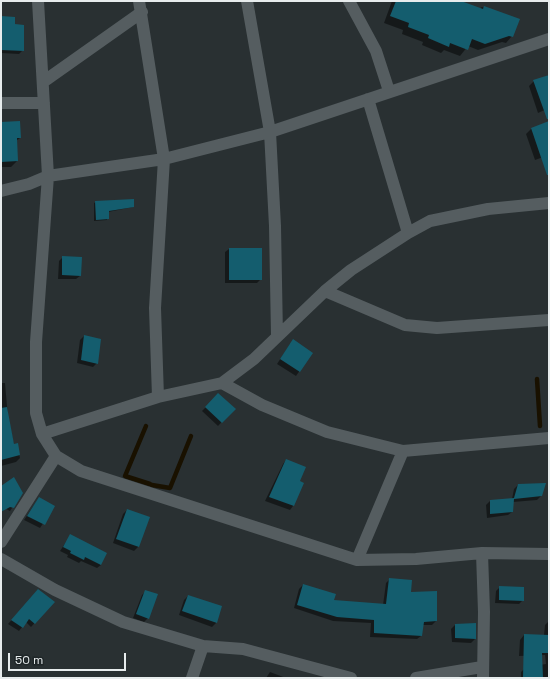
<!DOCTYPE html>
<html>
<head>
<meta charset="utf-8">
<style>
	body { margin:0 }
	#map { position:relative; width:550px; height:679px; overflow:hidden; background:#293032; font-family:"Space Grotesk",sans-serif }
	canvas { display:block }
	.frame { position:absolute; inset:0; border:2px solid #e7eced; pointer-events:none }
	.scale { position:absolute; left:8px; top:653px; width:118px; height:18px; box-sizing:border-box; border:2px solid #e7eced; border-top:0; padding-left:5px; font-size:12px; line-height:14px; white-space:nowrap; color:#e7eced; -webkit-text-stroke:3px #1f2628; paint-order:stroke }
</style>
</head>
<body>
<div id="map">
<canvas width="550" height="679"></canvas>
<div class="frame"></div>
<div class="scale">50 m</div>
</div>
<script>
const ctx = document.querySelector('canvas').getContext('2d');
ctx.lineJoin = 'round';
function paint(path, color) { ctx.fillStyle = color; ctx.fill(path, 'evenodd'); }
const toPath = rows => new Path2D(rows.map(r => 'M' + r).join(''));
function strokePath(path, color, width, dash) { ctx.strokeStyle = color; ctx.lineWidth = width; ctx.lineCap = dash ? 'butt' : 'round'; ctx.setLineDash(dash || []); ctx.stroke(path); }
const shadow = toPath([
	[392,1,455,1,479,9,482,7,518,20,512,36,506,43,502,42,478,50,468,46,460,56,444,50,441,53,422,45,423,42,402,34,403,30,384,23],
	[1,17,14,25,23,50,19,54,1,53],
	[549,75,549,108,538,113,529,86,534,81],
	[549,122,549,155,535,160,526,134,531,129],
	[1,123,20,138,16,141,17,161,11,167,1,167],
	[96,202,133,207,108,212,107,220,94,221,94,203],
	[229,249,261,279,257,283,225,283,225,252],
	[63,257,80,276,76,279,58,279,59,261],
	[1,260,2,260,1,292],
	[84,336,97,363,93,367,77,363,80,340],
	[290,344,312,353,296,376,277,364],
	[1,383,5,383,8,417,14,445,17,444,20,458,16,462,1,466],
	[218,395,234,409,218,426,202,411],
	[286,460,299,482,293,506,290,510,265,501,283,464],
	[518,485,541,496,537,500,513,502,512,512,508,515,487,518,486,505,490,501,512,499,514,489],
	[1,487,22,493,10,511,6,509,1,512],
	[39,498,54,507,40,528,24,520],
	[127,510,149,518,138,547,134,551,113,543,123,514],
	[70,536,101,565,97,568,81,561,79,563,67,557,68,555,60,551],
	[390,579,410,593,436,621,432,625,422,625,421,636,417,639,370,637,371,623,333,621,294,608,299,589,303,585,333,601,383,605,386,583],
	[500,587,523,600,519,604,495,603,496,591],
	[146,591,156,595,148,618,144,622,133,618,142,595],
	[35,594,54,602,31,627,26,622,19,631,8,624],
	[188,596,221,607,216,623,212,627,179,615,184,600],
	[549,621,549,678,521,678,521,672,526,667,546,664,545,655,519,656,520,640,524,635,544,635,545,625],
	[455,625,475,625,475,639,471,643,452,642,451,629],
	[270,672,286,678,266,678]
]);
const stream = toPath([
	[537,379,540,426],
	[146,426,125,476,150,484],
	[152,485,170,488,191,436]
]);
const building = toPath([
	[396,1,461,1,483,9,484,6,520,19,513,37,509,36,485,44,472,39,468,50,450,43,449,47,428,38,429,35,408,27,409,23,390,16],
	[1,16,15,17,15,24,24,25,24,51,1,50],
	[549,75,549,119,547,119,533,80],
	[20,121,21,138,17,138,18,161,1,162,1,122],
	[549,121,549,175,547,175,531,128],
	[134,199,134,207,109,211,109,219,96,220,95,201],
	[229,248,262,248,262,280,229,280],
	[62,256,82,257,81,276,62,275],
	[84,335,101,339,98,364,81,360],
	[293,339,313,353,300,372,280,359],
	[218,393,236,409,222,423,205,407],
	[7,407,14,444,18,443,20,455,1,460,1,408],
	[286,459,306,467,300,481,304,483,294,506,269,497],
	[14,477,23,493,14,508,10,507,1,512,1,486],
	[546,483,542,496,514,499,513,512,490,514,490,500,514,498,518,484],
	[39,497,55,506,45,525,27,516],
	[127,509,150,517,139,547,116,539],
	[70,534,107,553,101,565,85,557,84,560,70,553,71,551,63,547],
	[389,578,412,580,411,592,437,591,437,621,424,622,422,636,374,633,374,620,337,617,297,605,303,584,336,594,334,600,386,604],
	[499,586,524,587,524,601,499,600],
	[38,589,55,602,35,624,29,619,23,628,11,620],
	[145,590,158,594,149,619,136,614],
	[188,595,222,606,217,623,182,611],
	[476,623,476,639,455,638,455,624],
	[524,634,549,635,549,653,542,653,543,678,523,678]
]);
const street = toPath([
	[38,1,48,176,36,342,36,413,42,434,56,456,81,471,357,560,416,559,482,553,549,554],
	[139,1,164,159,155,308,158,397],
	[247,1,270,132,275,226,277,336],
	[349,1,376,51,389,91],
	[43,82,142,12],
	[368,99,408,233],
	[1,103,44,103],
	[1,191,29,184,48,176,164,159,270,132,549,39],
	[325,291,405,325,437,328,549,320],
	[222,383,262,405,327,432,403,451,549,438],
	[42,434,158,397,222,383,254,359,325,291,351,270,408,233,430,221,488,209,549,203],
	[1,542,56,456],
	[482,553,484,612,483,678],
	[1,559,55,590,123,622,203,646,243,649,351,678],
	[357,560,403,451],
	[192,678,203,646],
	[416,678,482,667]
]);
paint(shadow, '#0007');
strokePath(stream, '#191100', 4.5);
paint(building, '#145d6e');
strokePath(street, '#555d60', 12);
</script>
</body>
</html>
